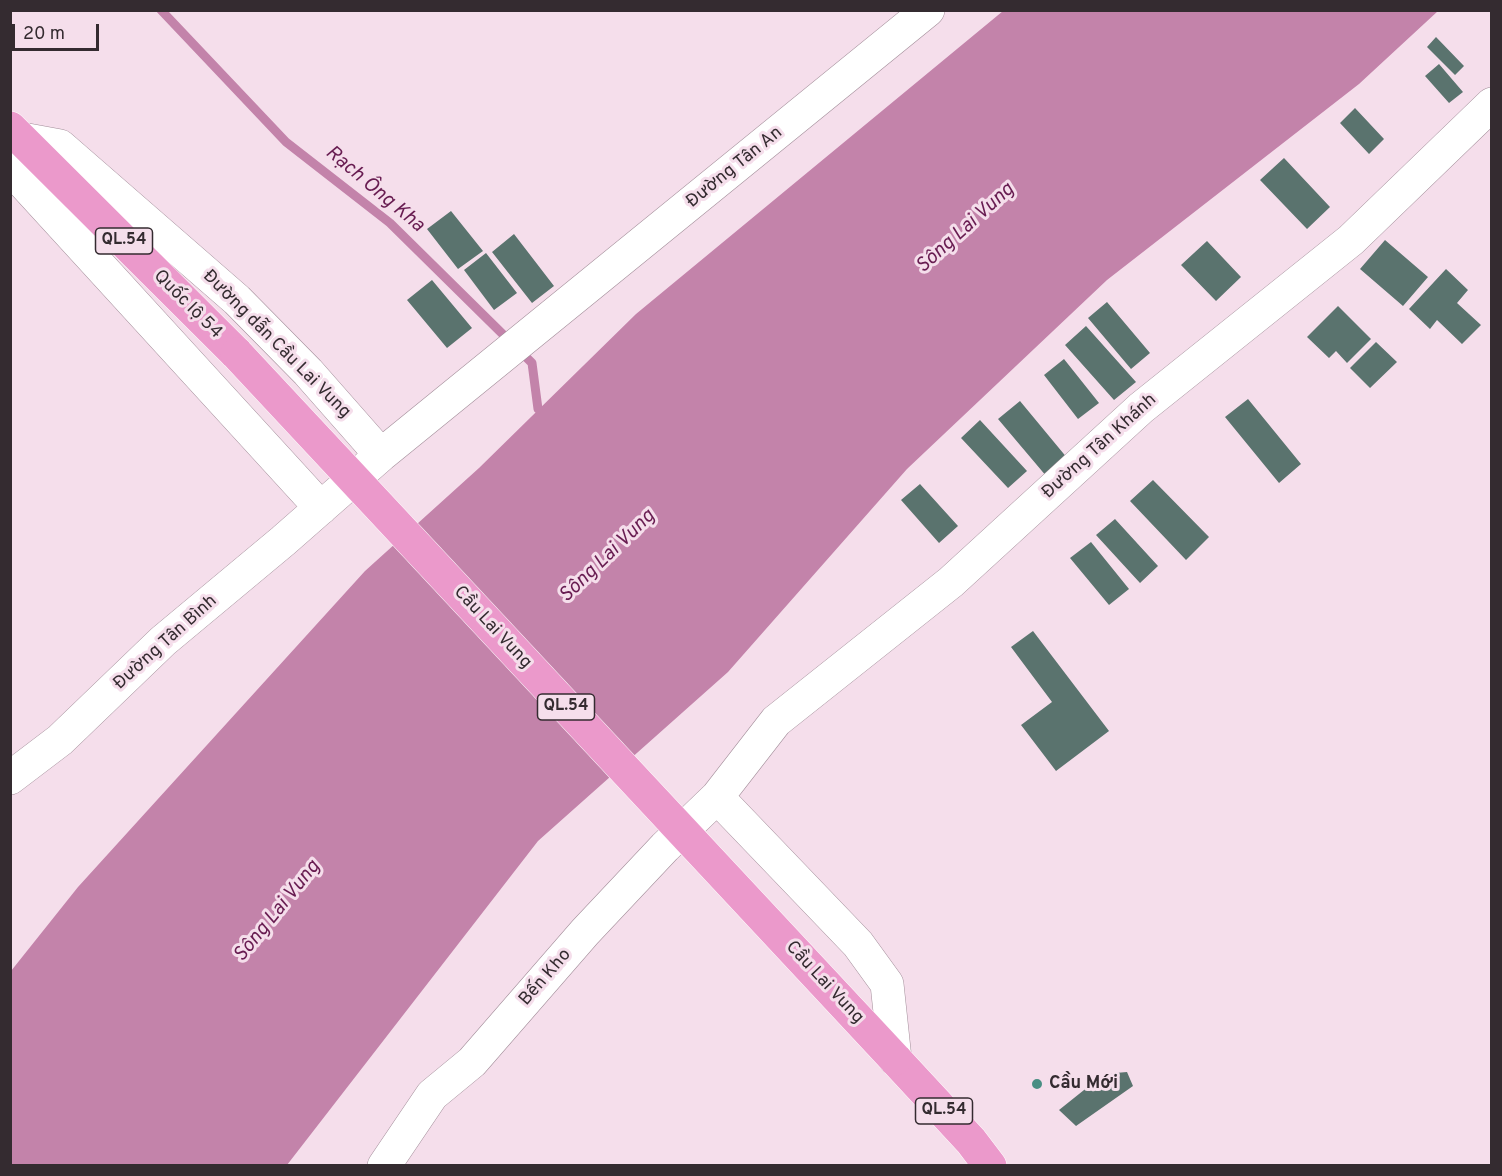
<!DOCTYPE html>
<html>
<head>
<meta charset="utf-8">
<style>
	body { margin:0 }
	#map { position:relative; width:1502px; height:1176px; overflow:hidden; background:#f5deeb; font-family:Overpass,sans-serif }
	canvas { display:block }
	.frame { position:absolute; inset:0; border:12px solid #342b30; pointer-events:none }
	.scale { position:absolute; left:12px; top:24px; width:87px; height:27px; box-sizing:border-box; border:3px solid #342b30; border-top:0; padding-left:8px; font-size:18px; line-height:21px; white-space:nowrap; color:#342b30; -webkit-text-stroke:4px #f5deeb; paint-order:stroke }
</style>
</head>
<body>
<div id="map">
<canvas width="1502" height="1176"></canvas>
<div class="frame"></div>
<div class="scale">20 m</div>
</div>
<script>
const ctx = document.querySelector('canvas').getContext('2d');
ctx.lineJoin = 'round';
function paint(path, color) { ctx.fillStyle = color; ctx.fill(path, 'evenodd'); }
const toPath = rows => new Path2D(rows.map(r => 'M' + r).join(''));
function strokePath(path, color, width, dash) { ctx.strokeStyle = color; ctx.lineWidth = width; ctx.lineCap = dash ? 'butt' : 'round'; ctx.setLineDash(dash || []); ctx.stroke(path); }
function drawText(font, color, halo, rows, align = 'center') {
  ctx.font = font + ' Overpass,sans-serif'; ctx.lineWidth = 6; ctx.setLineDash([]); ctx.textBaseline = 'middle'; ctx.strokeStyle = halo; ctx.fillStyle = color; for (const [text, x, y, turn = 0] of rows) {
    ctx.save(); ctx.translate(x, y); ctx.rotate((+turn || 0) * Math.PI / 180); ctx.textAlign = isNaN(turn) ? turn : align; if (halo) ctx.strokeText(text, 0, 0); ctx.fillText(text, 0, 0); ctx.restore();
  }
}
const water = toPath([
	[1003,11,1438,11,1359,84,1107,280,907,469,728,672,538,841,287,1165,11,1166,11,971,78,887,365,571,479,468,636,314]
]);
const stream = toPath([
	[161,10,286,142,390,223,532,363,538,409]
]);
const building = toPath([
	[1436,37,1464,66,1455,75,1427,47],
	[1439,64,1463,92,1449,103,1425,76],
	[1355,108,1384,139,1369,154,1340,123],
	[1284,158,1330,207,1307,229,1260,180],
	[451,211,483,251,458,269,427,229],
	[514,234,554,286,532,303,492,252],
	[1385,240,1428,277,1403,306,1360,269],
	[1207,241,1241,277,1216,301,1181,265],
	[486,253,517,293,494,310,464,270],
	[1446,269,1468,290,1457,303,1481,325,1462,344,1437,320,1430,329,1409,309],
	[432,280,472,328,447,348,407,300],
	[1107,302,1150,353,1131,369,1088,318],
	[1338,306,1371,339,1347,363,1336,351,1329,358,1307,337],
	[1086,326,1136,382,1114,400,1065,345],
	[1376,342,1397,362,1370,388,1350,368],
	[1064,359,1099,403,1078,419,1044,375],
	[1248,399,1301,464,1279,483,1225,417],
	[1020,401,1068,459,1047,477,998,419],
	[980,420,1027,471,1008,488,961,438],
	[1153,480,1209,537,1186,560,1130,501],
	[920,484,958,526,939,543,901,500],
	[1115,519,1158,566,1140,583,1096,535],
	[1091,542,1129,589,1109,605,1070,558],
	[1033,631,1109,731,1056,771,1021,725,1052,702,1011,647],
	[1127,1072,1133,1086,1076,1126,1059,1110,1104,1074]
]);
const minor = toPath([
	[22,139,60,146,237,300,308,372,381,455],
	[10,168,321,508],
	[10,778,60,740,163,641,283,541,381,455,928,10],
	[717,797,858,944,887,984,895,1059],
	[384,1166,432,1095,472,1062,585,932,665,847,717,797,776,721,951,582,1141,408,1351,240,1492,104]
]);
const highway = toPath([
	[10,128,237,354],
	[895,1059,971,1141,990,1166]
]);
const highwayBridge = toPath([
	[237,354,895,1059]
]);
const markers = [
	[1037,1084,6,"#498e83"]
];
const shields = [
	[124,241,57],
	[566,707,57],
	[944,1111,57]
];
const shieldNames = [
	["QL.54",124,241],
	["QL.54",566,707],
	["QL.54",944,1111]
];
const streetNames = [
	["Đường Tân An",735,168,-39],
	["Quốc lộ 54",187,305,45],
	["Đường dẫn Cầu Lai Vung",276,345,45],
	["Đường Tân Khánh",1100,447,-42],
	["Cầu Lai Vung",492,628,47],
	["Đường Tân Bình",166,643,-42],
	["Bến Kho",546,978,-49],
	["Cầu Lai Vung",824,983,47]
];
const poiNames = [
	["Cầu Mới",1049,1084]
];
const waterNames = [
	["Rạch Ông Kha",374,190,40],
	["Sông Lai Vung",966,229,-42],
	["Sông Lai Vung",608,557,-44],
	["Sông Lai Vung",278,912,-51]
];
paint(water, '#c383aa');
strokePath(stream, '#c383aa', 9);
paint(building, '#5a736e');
strokePath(minor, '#a28d99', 34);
strokePath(highway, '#fff', 34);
strokePath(minor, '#fff', 33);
strokePath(highway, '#eb99cb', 33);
strokePath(highwayBridge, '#fff', 34, []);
strokePath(highwayBridge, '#eb99cb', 33);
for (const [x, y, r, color] of markers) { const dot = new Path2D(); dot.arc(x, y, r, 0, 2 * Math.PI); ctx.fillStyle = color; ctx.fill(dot); strokePath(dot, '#f5deeb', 2); }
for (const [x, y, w] of shields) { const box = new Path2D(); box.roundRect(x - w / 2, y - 13, w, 26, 4.5); ctx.fillStyle = '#f5deeb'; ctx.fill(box); strokePath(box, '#342b30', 1.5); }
drawText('bold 16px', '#342b30', null, shieldNames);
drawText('18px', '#342b30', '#f5deeb', streetNames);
drawText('bold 18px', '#342b30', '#f5deeb', poiNames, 'left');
drawText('italic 20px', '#681c51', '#f5deeb', waterNames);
</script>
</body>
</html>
